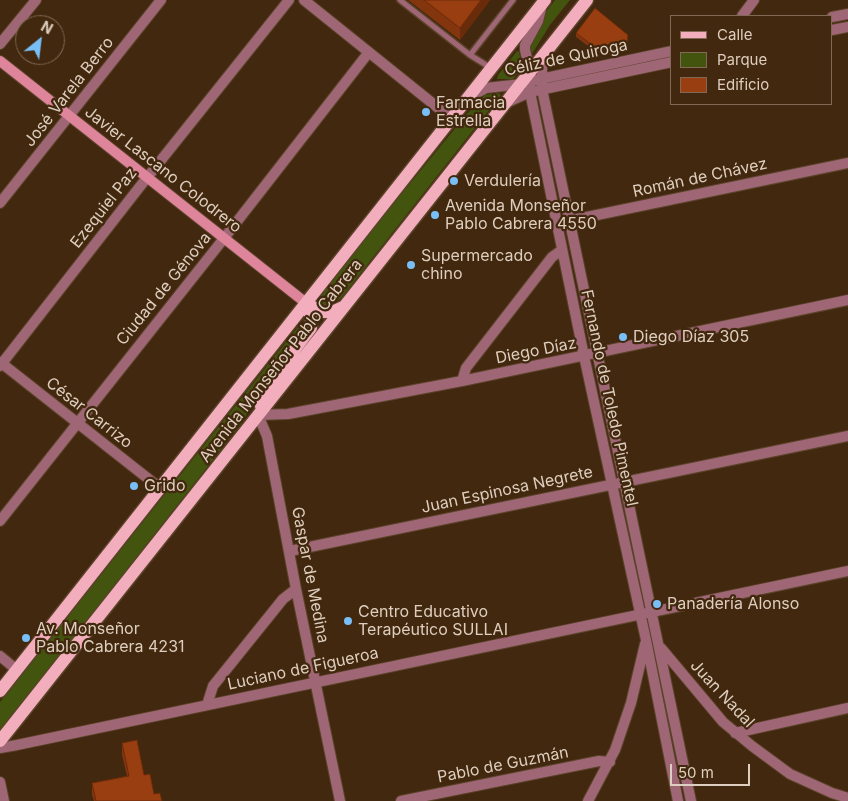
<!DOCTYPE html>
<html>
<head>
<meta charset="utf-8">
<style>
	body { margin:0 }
	#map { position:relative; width:848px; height:801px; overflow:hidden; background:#42280e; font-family:Inter,sans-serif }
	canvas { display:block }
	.legend { position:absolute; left:670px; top:15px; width:162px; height:90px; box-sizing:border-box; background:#42280e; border:1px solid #806a55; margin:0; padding:6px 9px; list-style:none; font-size:15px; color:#decebf }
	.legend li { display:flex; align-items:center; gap:10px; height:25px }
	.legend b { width:25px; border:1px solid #806a55 }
	.north { position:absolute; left:15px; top:15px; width:50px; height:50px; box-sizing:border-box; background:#42280e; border:1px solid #806a55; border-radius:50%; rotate:29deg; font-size:14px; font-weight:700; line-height:20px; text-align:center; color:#decebf }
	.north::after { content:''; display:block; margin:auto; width:18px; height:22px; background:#78bff7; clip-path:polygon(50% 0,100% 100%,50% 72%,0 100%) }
	.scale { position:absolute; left:670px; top:764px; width:80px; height:22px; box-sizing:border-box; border:2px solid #decebf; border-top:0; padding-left:6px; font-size:15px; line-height:18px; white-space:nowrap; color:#decebf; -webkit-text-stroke:4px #42280e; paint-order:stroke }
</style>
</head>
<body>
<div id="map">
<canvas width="848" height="801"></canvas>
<ul class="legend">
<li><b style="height:6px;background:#f3aebe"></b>Calle</li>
<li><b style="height:14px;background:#42540d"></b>Parque</li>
<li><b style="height:14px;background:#983e10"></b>Edificio</li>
</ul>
<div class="north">N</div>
<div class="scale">50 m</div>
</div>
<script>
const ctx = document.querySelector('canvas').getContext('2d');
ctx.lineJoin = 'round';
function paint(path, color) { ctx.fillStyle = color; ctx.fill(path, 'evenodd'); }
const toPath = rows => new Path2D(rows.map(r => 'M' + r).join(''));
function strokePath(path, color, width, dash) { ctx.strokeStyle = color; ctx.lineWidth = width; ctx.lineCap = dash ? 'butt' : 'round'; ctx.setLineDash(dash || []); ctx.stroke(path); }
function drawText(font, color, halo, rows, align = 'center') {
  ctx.font = font + ' Inter,sans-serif'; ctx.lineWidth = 4.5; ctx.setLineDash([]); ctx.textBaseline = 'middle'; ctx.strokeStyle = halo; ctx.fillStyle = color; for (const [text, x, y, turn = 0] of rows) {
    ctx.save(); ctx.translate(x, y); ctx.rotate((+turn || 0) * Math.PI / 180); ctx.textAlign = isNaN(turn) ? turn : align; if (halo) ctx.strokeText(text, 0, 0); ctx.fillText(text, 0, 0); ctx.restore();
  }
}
const green = toPath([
	[555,0,570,0,550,25,532,54,530,48,530,41,548,9],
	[517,51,519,52,523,68,513,79,497,79,498,75],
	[498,93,501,95,341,298,332,304,323,306,317,304,315,300,317,297,466,115,485,95],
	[301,323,301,334,263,382,244,420,0,732,0,702]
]);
const service = toPath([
	[400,0,470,55],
	[491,68,470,55,513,0]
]);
const minor = toPath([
	[304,0,452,119],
	[542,5,538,21,525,45,525,50,530,71,530,92,584,356,646,640,678,801],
	[742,16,754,0],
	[832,17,848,14],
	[832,30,848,27],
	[0,44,36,0],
	[542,56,542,89,691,801],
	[536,80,672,51],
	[471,96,486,88,522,84],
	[506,103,530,92,672,62],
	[0,203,161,0],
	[563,222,848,163],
	[0,362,160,488],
	[0,366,138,189,289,0],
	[462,381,466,368,552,257,562,250],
	[0,521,225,237,369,52],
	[290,551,848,436],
	[661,648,723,722,752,746,790,774,832,793,848,798],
	[0,656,17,670],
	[207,705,213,686,283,599,296,589],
	[735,733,848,708],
	[0,748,17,745,848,571],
	[0,782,4,801],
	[340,801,296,589,267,436,258,415,288,414,462,381,848,300],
	[401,801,599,761,610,762],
	[588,801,615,750,631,703,645,644]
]);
const secondary = toPath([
	[0,61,306,303]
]);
const primary = toPath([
	[306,303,322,312,332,312,343,307],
	[261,406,268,385,311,328,311,318,306,303],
	[0,691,545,0],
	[0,741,587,0]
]);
const wall = toPath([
	[408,0,490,0,460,40],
	[576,33,627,49,600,55,576,37],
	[122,743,144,775,154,794,162,801,94,801,92,795,92,783,127,776,122,755]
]);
const shadedWall = toPath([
	[481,0,490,0,460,40,460,28],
	[628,35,627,49,600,55,600,51]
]);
const building = toPath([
	[424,0,481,0,460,28,424,0],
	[595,8,628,35,627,45,600,51,576,33,595,8],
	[137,740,144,775,150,774,154,794,160,793,162,801,96,801,92,783,129,776,122,743,137,740]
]);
const markers = [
	[426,112,5,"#78bff7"],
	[454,181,5,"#78bff7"],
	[435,215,5,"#78bff7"],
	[411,265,5,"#78bff7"],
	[623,337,5,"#78bff7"],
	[134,486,5,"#78bff7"],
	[657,604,5,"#78bff7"],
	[348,621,5,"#78bff7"],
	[26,638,5,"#78bff7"]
];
const streetNames = [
	["Céliz de Quiroga",566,58,-12],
	["José Varela Berro",69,92,-52],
	["Javier Lascano Colodrero",163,170,38],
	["Román de Chávez",700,178,-12],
	["Ezequiel Paz",104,208,-52],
	["Ciudad de Génova",164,289,-51],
	["Diego Díaz",536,351,-11],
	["Avenida Monseñor Pablo Cabrera",281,361,-52],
	["Fernando de Toledo Pimentel",609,398,78],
	["César Carrizo",89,413,38],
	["Juan Espinosa Negrete",507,490,-12],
	["Gaspar de Medina",310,575,79],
	["Luciano de Figueroa",303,669,-12],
	["Juan Nadal",722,694,47],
	["Pablo de Guzmán",503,765,-11]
];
const poiNames = [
	["Farmacia",436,103],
	["Estrella",436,121],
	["Verdulería",464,181],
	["Avenida Monseñor",445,206],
	["Pablo Cabrera 4550",445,224],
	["Supermercado",421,256],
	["chino",421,274],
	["Diego Díaz 305",633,337],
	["Grido",144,486],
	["Panadería Alonso",667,604],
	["Centro Educativo",358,612],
	["Terapéutico SULLAI",358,630],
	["Av. Monseñor",36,629],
	["Pablo Cabrera 4231",36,647]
];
paint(green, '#42540d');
strokePath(service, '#5b432a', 8);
strokePath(minor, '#5b432a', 12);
strokePath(secondary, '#5b432a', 12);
strokePath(primary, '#5b432a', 15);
strokePath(service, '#9f6775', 5);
strokePath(minor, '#9f6775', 10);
strokePath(secondary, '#de859c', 10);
strokePath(primary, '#f3aebe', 12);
paint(wall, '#83350e');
paint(shadedWall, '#6a2b0b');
paint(building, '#983e10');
strokePath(building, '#6a2b0b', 1);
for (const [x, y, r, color] of markers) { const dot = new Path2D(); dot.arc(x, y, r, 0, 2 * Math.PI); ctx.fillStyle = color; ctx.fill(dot); strokePath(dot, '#42280e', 2); }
drawText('16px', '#decebf', '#42280e', streetNames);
drawText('16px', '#decebf', '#42280e', poiNames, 'left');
</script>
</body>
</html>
